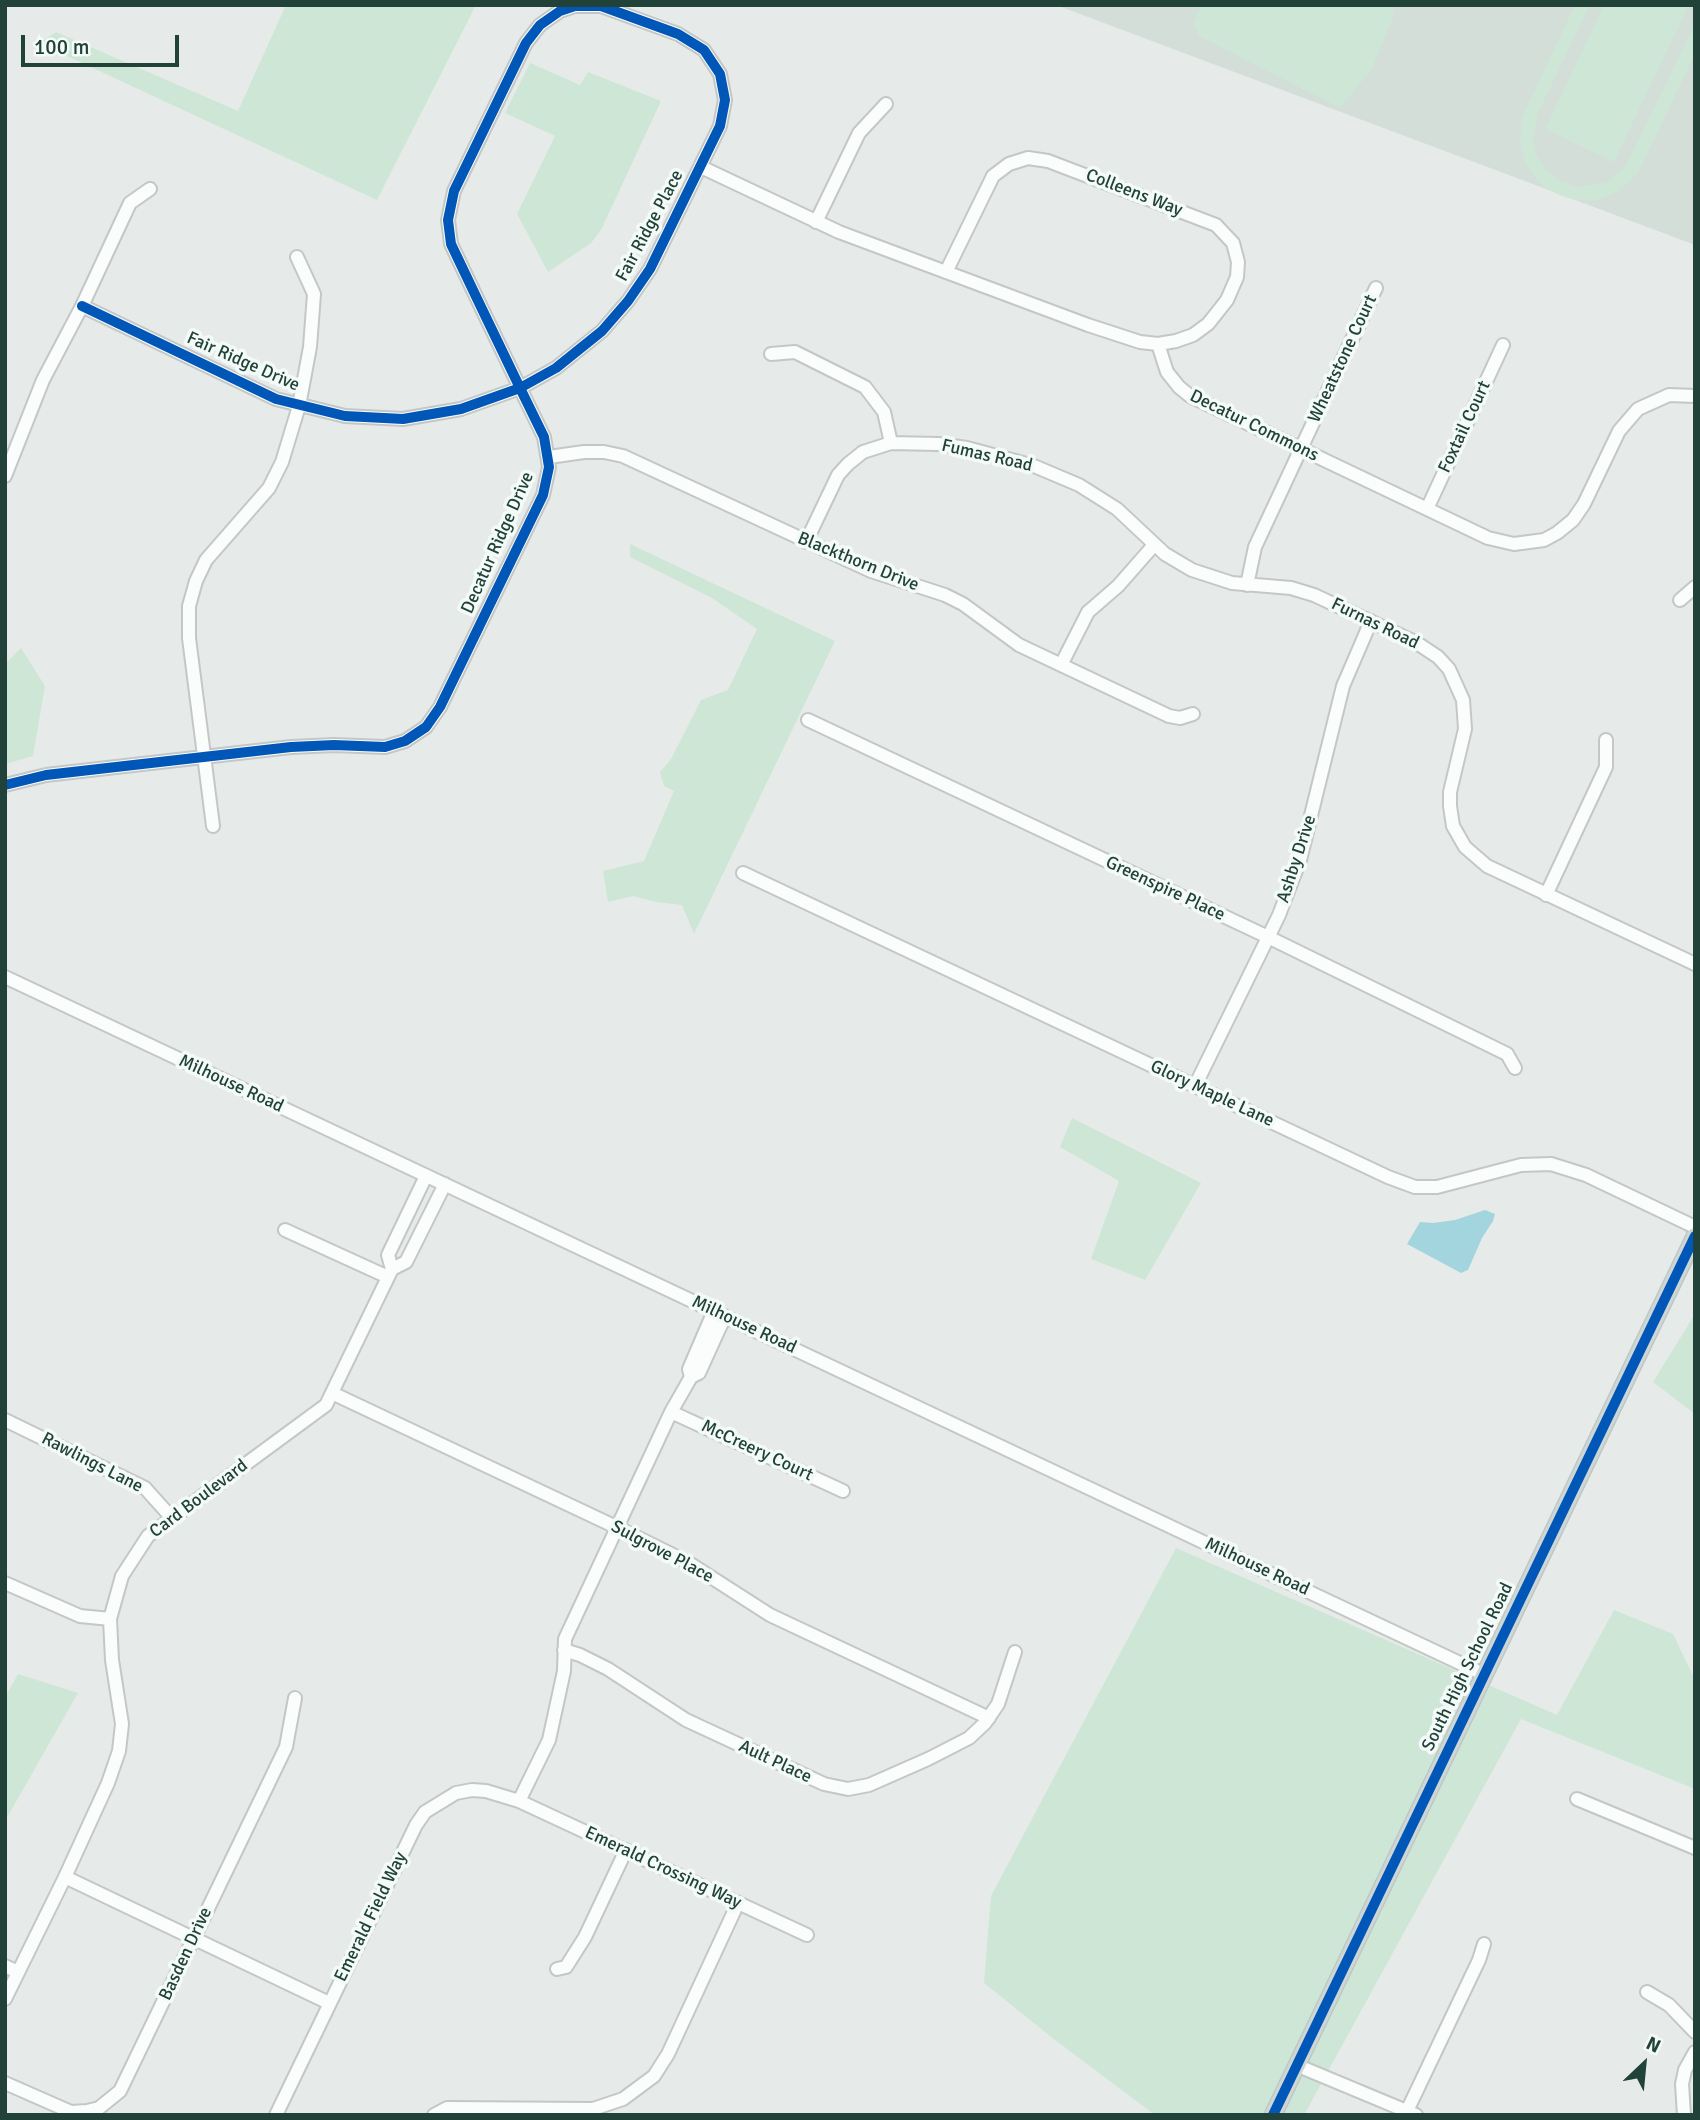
<!DOCTYPE html>
<html>
<head>
<meta charset="utf-8">
<style>
	body { margin:0 }
	#map { position:relative; width:1700px; height:2120px; overflow:hidden; background:#e6ebe9; font-family:Signika,sans-serif }
	canvas { display:block }
	.frame { position:absolute; inset:0; border:7px solid #204239; pointer-events:none }
	.north { position:absolute; left:1609px; top:2029px; width:70px; height:70px; -webkit-text-stroke:5px #f4faf7; paint-order:stroke; rotate:26deg; font-size:19px; font-weight:700; line-height:28px; text-align:center; color:#204239 }
	.north::after { content:''; display:block; margin:auto; width:24px; height:32px; background:#204239; clip-path:polygon(50% 0,100% 100%,50% 72%,0 100%) }
	.scale { position:absolute; left:21px; top:35px; width:158px; height:32px; box-sizing:border-box; border:4px solid #204239; border-top:0; padding-left:9px; font-size:21px; line-height:24px; white-space:nowrap; color:#204239; -webkit-text-stroke:5px #f4faf7; paint-order:stroke }
</style>
</head>
<body>
<div id="map">
<canvas width="1700" height="2120"></canvas>
<div class="frame"></div>
<div class="north">N</div>
<div class="scale">100 m</div>
</div>
<script>
const ctx = document.querySelector('canvas').getContext('2d');
ctx.lineJoin = 'round';
function paint(path, color) { ctx.fillStyle = color; ctx.fill(path, 'evenodd'); }
const toPath = rows => new Path2D(rows.map(r => 'M' + r).join(''));
function strokePath(path, color, width, dash) { ctx.strokeStyle = color; ctx.lineWidth = width; ctx.lineCap = dash ? 'butt' : 'round'; ctx.setLineDash(dash || []); ctx.stroke(path); }
function drawText(font, color, halo, rows, align = 'center') {
  ctx.font = font + ' Signika,sans-serif'; ctx.lineWidth = 7; ctx.setLineDash([]); ctx.textBaseline = 'middle'; ctx.strokeStyle = halo; ctx.fillStyle = color; for (const [text, x, y, turn = 0] of rows) {
    ctx.save(); ctx.translate(x, y); ctx.rotate((+turn || 0) * Math.PI / 180); ctx.textAlign = isNaN(turn) ? turn : align; if (halo) ctx.strokeText(text, 0, 0); ctx.fillText(text, 0, 0); ctx.restore();
  }
}
const built = toPath([
	[1056,5,1695,5,1695,245]
]);
const green = toPath([
	[286,5,476,5,377,200,39,43,56,32,238,111],
	[1201,5,1393,5,1394,15,1372,69,1340,108,1199,36,1193,22],
	[1575,5,1590,5,1538,113,1533,139,1537,156,1547,171,1561,181,1578,187,1605,183,1625,167,1695,24,1695,54,1642,165,1637,174,1621,190,1600,199,1589,201,1567,198,1546,189,1538,181,1525,163,1520,141,1522,119,1526,108],
	[1604,5,1688,7,1614,162,1545,129],
	[530,63,580,85,588,72,661,101,601,230,591,243,548,272,517,214,555,136,505,113],
	[630,544,835,641,694,934,682,905,656,902,633,896,608,902,603,871,644,861,674,791,664,786,660,772,671,759,701,700,728,690,757,629,712,598,630,557],
	[21,648,45,686,33,756,5,764,5,664],
	[1072,1118,1201,1183,1145,1280,1091,1259,1119,1181,1060,1147],
	[1695,1314,1695,1414,1653,1382],
	[1176,1548,1557,1715,1614,1610,1673,1634,1695,1680,1695,1789,1521,1719,1304,2115,1155,2115,1055,2040,984,1983,991,1896],
	[18,1674,78,1693,5,1821,5,1697]
]);
const water = toPath([
	[1485,1210,1495,1214,1493,1221,1482,1238,1468,1270,1461,1273,1407,1244,1420,1222,1433,1223,1455,1220]
]);
const minor = toPath([
	[701,167,839,232,946,272,1088,325,1140,342,1158,344,1176,341,1193,335,1208,324,1227,300,1237,277,1238,262,1233,243,1216,225,1048,161,1028,158,1009,164,993,176,946,272],
	[816,222,859,133,886,104],
	[1158,344,1167,372,1179,387,1190,396,1488,538,1514,544,1544,540,1557,533,1573,520,1584,504,1619,431,1638,409,1669,395,1695,396],
	[771,354,795,352,865,387,884,412,891,443],
	[549,457,584,452,604,452,623,456,871,571,945,595,963,604,1019,645,1169,716,1180,718,1193,714],
	[5,476,43,380,82,306,130,203,150,189],
	[1427,509,1503,345],
	[806,542,838,475,848,464,863,452,891,443,938,444,967,448,1034,466,1079,485,1117,509,1165,554,1192,570,1232,583,1291,588,1314,595,1417,643,1438,657,1449,669,1463,700,1465,729,1450,792,1450,806,1453,826,1465,847,1487,866,1695,964],
	[1247,585,1255,547,1376,288],
	[1680,600,1695,587],
	[1061,665,1088,612,1118,586,1154,545],
	[808,720,1268,937,1507,1054,1515,1068],
	[5,785,46,775,291,747,334,745,385,747,405,741,426,727,440,707,543,495,549,467,544,437,520,388,482,309,451,244,448,220,454,191,526,43,540,25,560,11,575,6,601,6,678,34,704,50,720,74,725,100,720,126,650,269,628,301,602,331,556,368,520,388,461,409,403,419,345,416,276,399,82,306],
	[213,826,189,638,189,606,196,581,206,560,269,488,282,462,299,406,310,347,314,294,297,257],
	[743,873,1388,1177,1415,1187,1437,1187,1521,1165,1551,1164,1586,1175,1695,1227],
	[1546,895,1606,767,1606,740],
	[5,977,1483,1674],
	[1195,1086,1279,915,1300,860,1343,686,1371,621],
	[285,1230,388,1277],
	[392,1269,388,1255,426,1176],
	[714,1311,689,1369,691,1377,699,1373,725,1316],
	[332,1393,616,1527,689,1563,770,1615,989,1718],
	[671,1412,843,1491],
	[5,1420,145,1488,171,1517],
	[5,1583,80,1616,110,1619],
	[564,1650,580,1655,608,1669,686,1720,824,1784,848,1789,869,1785,928,1759,969,1738,985,1723,998,1704,1015,1652],
	[1577,1799,1695,1848],
	[519,1801,549,1740,564,1671,565,1639,671,1412,691,1377],
	[65,1877,329,2003],
	[5,1966,18,1972],
	[557,1969,566,1967,585,1937,626,1850],
	[1647,1992,1669,2005,1695,2032],
	[5,1999,65,1877,108,1783,119,1751,122,1724,112,1660,110,1619,122,1576,148,1536,326,1405,392,1269,406,1262,445,1184],
	[1296,2065,1416,2115],
	[5,2083,71,2112,87,2111,99,2108,120,2091,286,1747,295,1698],
	[1407,2111,1479,1960,1484,1944],
	[276,2115,416,1825,425,1812,456,1793,472,1790,486,1791,519,1801,807,1935],
	[434,2115,447,2108,593,2109,623,2099,654,2076,668,2054,738,1903],
	[1684,2115,1682,2084,1685,2070,1695,2052]
]);
const major = toPath([
	[1273,2115,1695,1236]
]);
const cycleway = toPath([
	[5,785,46,775,291,747,334,745,385,747,405,741,426,727,440,707,543,495,549,467,544,437,520,388,482,309,451,244,448,220,454,191,526,43,540,25,560,11,575,6,601,6,678,34,704,50,720,74,725,100,720,126,650,269,628,301,602,331,556,368,520,388,461,409,403,419,345,416,276,399,82,306],
	[1273,2115,1695,1236]
]);
const streetNames = [
	["Colleens Way",1134,193,21],
	["Fair Ridge Place",650,226,-62],
	["Wheatstone Court",1343,359,-65],
	["Fair Ridge Drive",243,362,24],
	["Decatur Commons",1254,426,26],
	["Foxtail Court",1465,427,-65],
	["Fumas Road",987,456,13],
	["Decatur Ridge Drive",498,543,-66],
	["Blackthorn Drive",858,562,22],
	["Furnas Road",1375,624,26],
	["Ashby Drive",1297,859,-72],
	["Greenspire Place",1165,889,25],
	["Milhouse Road",231,1084,25],
	["Glory Maple Lane",1212,1094,25],
	["Milhouse Road",744,1325,25],
	["McCreery Court",757,1451,25],
	["Rawlings Lane",92,1463,27],
	["Card Boulevard",199,1499,-37],
	["Sulgrove Place",662,1552,28],
	["Milhouse Road",1257,1567,25],
	["South High School Road",1468,1667,-64],
	["Ault Place",775,1762,25],
	["Emerald Crossing Way",663,1868,25],
	["Emerald Field Way",371,1917,-64],
	["Basden Drive",186,1954,-65]
];
paint(built, '#d3ded9');
paint(green, '#cee6d5');
paint(water, '#a2d5dd');
strokePath(minor, '#c3c8c6', 16);
strokePath(major, '#bdc7c4', 19);
strokePath(minor, '#fbfcfc', 12);
strokePath(major, '#ced7d5', 16);
strokePath(cycleway, '#0057b8', 10);
drawText('18px', '#204239', '#f4faf7', streetNames);
</script>
</body>
</html>
